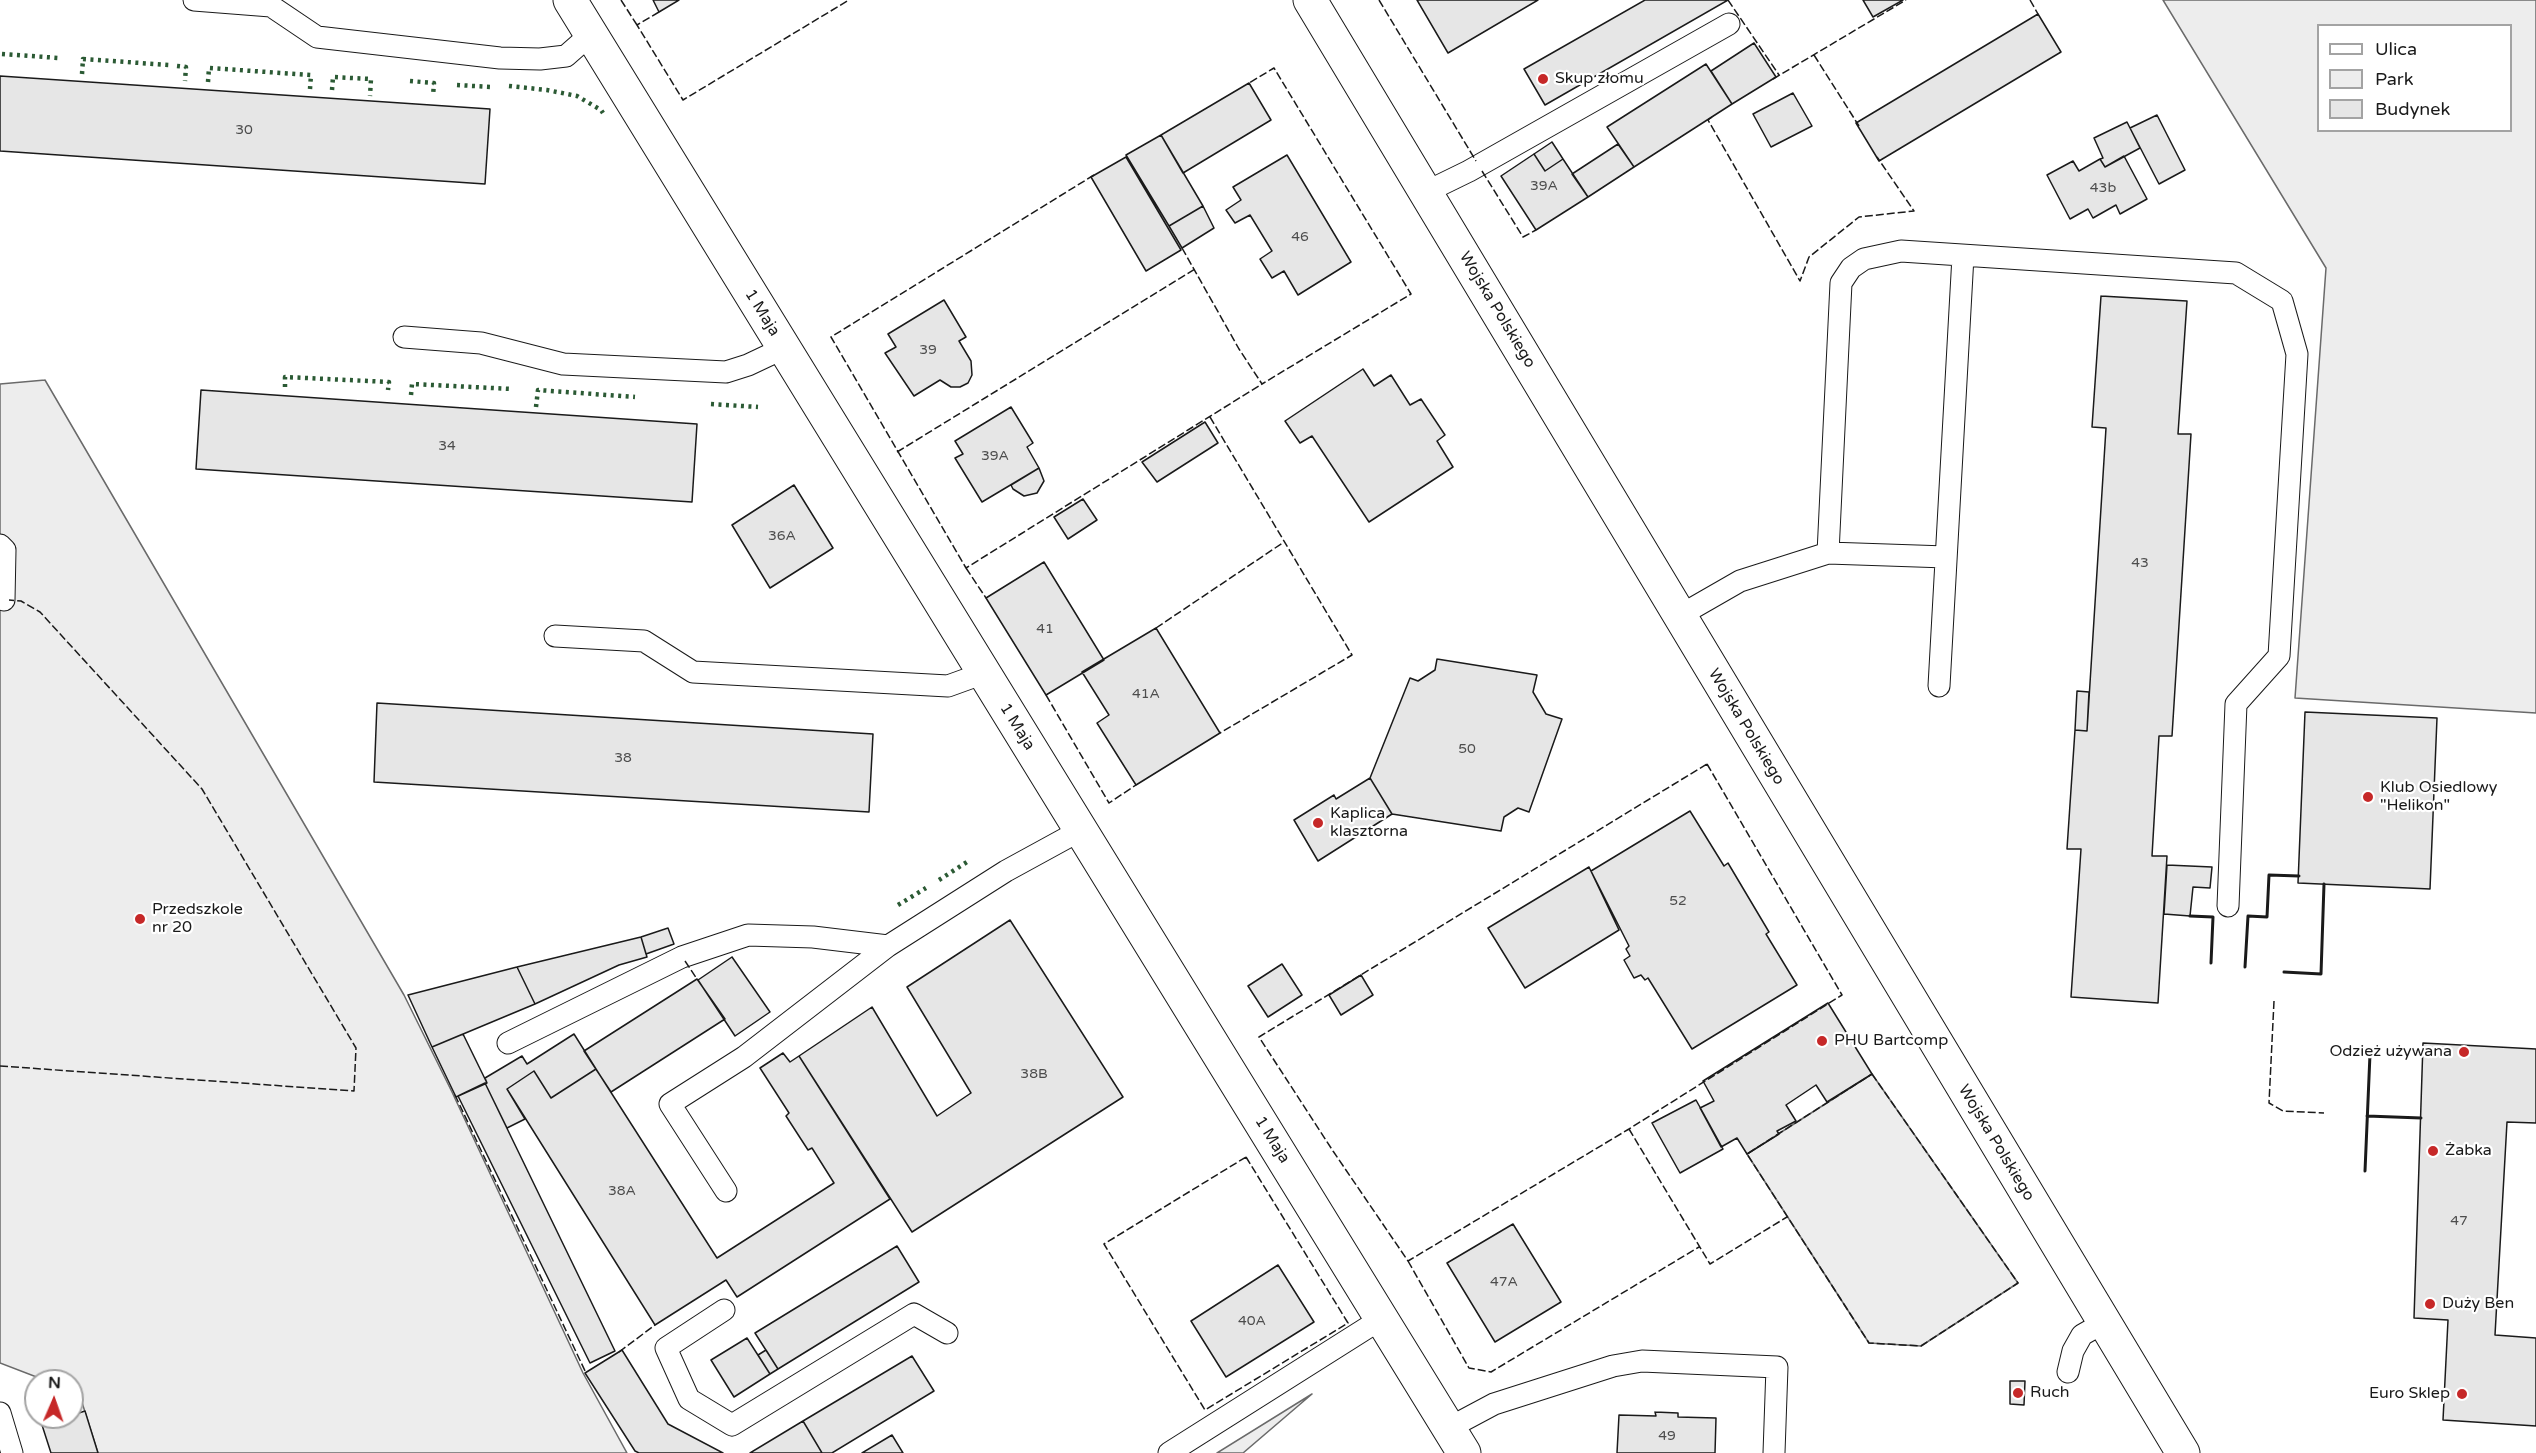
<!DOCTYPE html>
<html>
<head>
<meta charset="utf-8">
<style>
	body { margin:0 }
	#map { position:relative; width:2536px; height:1453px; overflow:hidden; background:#fff; font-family:"Varela Round",sans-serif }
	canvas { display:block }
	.legend { position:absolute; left:2317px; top:24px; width:195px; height:108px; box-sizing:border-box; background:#fff; border:2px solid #a3a3a3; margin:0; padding:8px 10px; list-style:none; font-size:18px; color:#1a1a1a }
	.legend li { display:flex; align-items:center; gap:12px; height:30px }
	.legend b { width:30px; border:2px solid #a3a3a3 }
	.north { position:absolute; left:24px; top:1369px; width:60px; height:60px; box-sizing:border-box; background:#fff; border:2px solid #a3a3a3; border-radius:50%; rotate:2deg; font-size:16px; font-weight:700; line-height:24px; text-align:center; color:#1a1a1a }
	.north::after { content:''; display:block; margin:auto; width:21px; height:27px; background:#c62828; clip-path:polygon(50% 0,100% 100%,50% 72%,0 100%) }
</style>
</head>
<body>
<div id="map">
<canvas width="2536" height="1453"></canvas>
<ul class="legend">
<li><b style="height:8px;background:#fff"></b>Ulica</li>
<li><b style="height:16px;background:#ededed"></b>Park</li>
<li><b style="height:16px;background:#e6e6e6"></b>Budynek</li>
</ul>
<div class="north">N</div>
</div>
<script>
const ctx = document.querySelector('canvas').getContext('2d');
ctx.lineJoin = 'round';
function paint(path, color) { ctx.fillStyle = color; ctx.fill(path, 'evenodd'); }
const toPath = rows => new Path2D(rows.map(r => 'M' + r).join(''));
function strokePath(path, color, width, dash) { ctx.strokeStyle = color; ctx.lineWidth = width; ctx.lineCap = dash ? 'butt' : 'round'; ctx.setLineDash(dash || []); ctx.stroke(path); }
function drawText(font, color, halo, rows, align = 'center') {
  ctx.font = font + ' "Varela Round",sans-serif'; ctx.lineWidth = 4.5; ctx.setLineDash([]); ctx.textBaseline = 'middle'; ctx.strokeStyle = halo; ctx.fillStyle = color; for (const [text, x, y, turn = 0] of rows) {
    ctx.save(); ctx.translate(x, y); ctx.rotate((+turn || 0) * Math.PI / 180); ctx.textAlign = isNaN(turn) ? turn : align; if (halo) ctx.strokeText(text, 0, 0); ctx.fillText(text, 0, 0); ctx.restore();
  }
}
const green = toPath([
	[2163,0,2536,0,2536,713,2295,698,2326,268,2163,0],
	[2318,26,2510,26,2510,130,2318,130,2318,26],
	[45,380,404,995,452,1092,583,1373,627,1453,98,1453,79,1393,72,1390,72,1381,47,1381,0,1363,0,384,45,380],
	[1872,1074,2018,1283,1921,1346,1869,1343,1747,1154,1872,1074],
	[1312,1394,1243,1453,1217,1453,1312,1394]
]);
const building = toPath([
	[653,0,679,0,659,12,653,0],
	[1417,0,1538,0,1448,53,1417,0],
	[1645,0,1728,0,1545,105,1524,69,1645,0],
	[1863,0,1903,0,1873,17,1863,0],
	[2038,14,2061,52,1879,161,1856,123,2038,14],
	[1754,43,1776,77,1732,104,1711,71,1754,43],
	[1706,64,1732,104,1634,167,1607,127,1706,64],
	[0,76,490,109,485,184,0,151,0,76],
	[1249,83,1271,120,1183,173,1161,135,1249,83],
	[1793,93,1812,126,1771,147,1753,114,1793,93],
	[2157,115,2185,170,2159,184,2130,128,2157,115],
	[2127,122,2140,148,2105,167,2100,159,2103,158,2094,138,2127,122],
	[1161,135,1203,206,1169,226,1126,155,1161,135],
	[1552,142,1563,159,1545,171,1534,154,1552,142],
	[1618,144,1634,167,1588,197,1572,174,1618,144],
	[1534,154,1545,171,1563,159,1588,197,1536,230,1501,176,1534,154],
	[1287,155,1351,262,1298,295,1284,271,1272,278,1260,259,1272,251,1250,215,1235,223,1226,210,1241,200,1233,187,1287,155],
	[2124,156,2147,199,2120,214,2116,205,2093,218,2088,209,2070,219,2047,175,2073,161,2079,171,2100,159,2105,167,2124,156],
	[1126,157,1181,250,1146,271,1091,177,1126,157],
	[1203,206,1214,228,1182,248,1169,226,1203,206],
	[2101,296,2187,301,2178,434,2191,434,2172,736,2159,736,2152,856,2167,856,2158,1003,2071,997,2081,849,2067,849,2075,730,2087,731,2106,428,2092,427,2101,296],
	[944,300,966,337,959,341,971,361,972,375,968,383,960,387,951,387,940,380,914,396,885,353,896,347,888,334,944,300],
	[1363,369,1374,386,1391,375,1410,405,1421,399,1445,435,1437,441,1453,467,1369,522,1312,436,1300,443,1285,421,1363,369],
	[201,390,697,424,692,502,196,469,201,390],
	[1011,407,1033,443,1027,447,1039,468,982,502,955,458,963,454,955,441,1011,407],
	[1205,422,1218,443,1157,482,1142,462,1205,422],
	[1039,468,1044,481,1037,493,1024,496,1013,489,1011,485,1039,468],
	[794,485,833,548,770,588,732,525,794,485],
	[1083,499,1097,520,1068,539,1054,517,1083,499],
	[1044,562,1104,660,1046,695,986,598,1044,562],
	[1156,628,1220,733,1136,785,1097,723,1109,715,1082,672,1156,628],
	[1437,659,1537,675,1533,692,1546,714,1562,719,1529,812,1518,808,1504,817,1501,831,1392,814,1370,778,1410,678,1418,681,1435,670,1437,659],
	[2077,691,2089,692,2087,731,2075,730,2077,691],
	[377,703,873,734,869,812,374,782,377,703],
	[2305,712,2437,718,2430,889,2298,883,2305,712],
	[1370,778,1392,814,1318,861,1294,820,1334,795,1336,799,1370,778],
	[1690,811,1724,866,1728,863,1769,932,1766,934,1797,985,1692,1049,1648,978,1645,980,1641,975,1634,978,1624,960,1630,956,1626,949,1629,946,1591,871,1690,811],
	[2167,865,2212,867,2210,888,2193,887,2190,916,2164,914,2167,865],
	[1589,867,1619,930,1525,988,1488,928,1589,867],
	[1010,920,1123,1097,912,1232,799,1056,872,1007,937,1116,971,1093,907,987,1010,920],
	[668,928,674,944,646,954,641,937,668,928],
	[641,937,647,957,619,965,535,1004,517,967,641,937],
	[732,957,770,1012,735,1036,698,980,732,957],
	[1282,964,1302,995,1268,1017,1248,986,1282,964],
	[517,967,535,1004,432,1047,408,995,517,967],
	[1361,975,1373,995,1341,1015,1329,995,1361,975],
	[697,979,725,1019,611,1092,584,1051,697,979],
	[1828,1003,1872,1074,1827,1102,1816,1085,1786,1105,1796,1121,1777,1131,1779,1134,1747,1154,1737,1138,1721,1147,1700,1108,1714,1101,1703,1081,1828,1003],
	[463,1034,487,1083,456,1097,432,1047,463,1034],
	[574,1034,596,1069,551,1098,534,1071,507,1089,525,1119,507,1128,485,1083,487,1083,485,1078,522,1056,527,1064,574,1034],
	[2423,1043,2536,1049,2536,1123,2507,1122,2495,1335,2536,1338,2536,1426,2443,1420,2448,1320,2414,1318,2423,1043],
	[783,1053,790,1062,799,1056,890,1199,737,1297,726,1280,655,1325,507,1089,534,1071,551,1098,596,1069,717,1258,834,1183,812,1148,808,1150,786,1116,789,1113,760,1068,783,1053],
	[485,1083,615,1351,590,1363,458,1096,485,1083],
	[1696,1100,1723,1149,1680,1173,1652,1123,1696,1100],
	[1513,1224,1561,1302,1495,1342,1447,1263,1513,1224],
	[897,1246,919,1282,778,1369,755,1333,897,1246],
	[1278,1265,1314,1322,1226,1377,1191,1321,1278,1265],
	[747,1338,770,1374,734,1397,711,1360,747,1338],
	[622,1350,668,1424,723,1453,639,1453,635,1451,585,1373,622,1350],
	[766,1350,778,1369,770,1374,758,1355,766,1350],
	[912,1356,934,1391,832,1453,822,1453,803,1421,912,1356],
	[2010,1381,2025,1381,2024,1405,2010,1404,2010,1381],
	[85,1411,98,1453,51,1453,42,1425,85,1411],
	[1655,1412,1678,1413,1678,1417,1716,1418,1715,1453,1617,1453,1619,1415,1656,1416,1655,1412],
	[803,1421,822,1453,750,1453,803,1421],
	[892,1435,903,1453,862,1453,892,1435]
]);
const lane = toPath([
	[194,0,271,6,317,37,500,58,540,59,566,56,591,34],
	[1426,192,1469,171,1729,24],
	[404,337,481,343,563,364,726,372,748,365,784,348],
	[0,545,5,550,4,600],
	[1828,553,1841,283,1851,268,1864,259,1901,251,2236,273,2282,301,2297,354,2279,656,2236,704,2228,906],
	[1679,616,1740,581,1828,553,1946,557],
	[555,636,644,641,693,672,948,686,984,673],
	[1939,686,1963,256],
	[508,1043,682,957,748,935,813,937,888,946,1006,871,1081,830],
	[726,1191,670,1104,744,1057,888,946],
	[724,1310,666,1348,689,1399,732,1425,914,1314,947,1333],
	[2068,1372,2073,1351,2082,1335,2103,1323],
	[0,1413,12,1453],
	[1449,1428,1494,1404,1613,1366,1642,1361,1777,1367,1774,1453],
	[1169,1453,1381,1319]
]);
const street = toPath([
	[570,0,1464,1453],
	[1310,0,2183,1453]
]);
const hedge = toPath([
	[2,54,59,58],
	[177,66,186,67,185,81],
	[82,74,83,59,169,65],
	[410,81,434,83,433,96],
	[208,82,209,68,311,75,310,89],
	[457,85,491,87],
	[509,86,547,90,577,96,601,110,603,113],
	[332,90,333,77,371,79,370,96],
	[285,387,285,377,389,382,388,390],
	[411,395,412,384,513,389],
	[711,404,758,407],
	[536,407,538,390,635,397],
	[939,880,970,860],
	[898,905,926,888]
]);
const fence = toPath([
	[621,0,637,25],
	[1379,0,1476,161],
	[1728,0,1779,75],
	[2030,0,2038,14],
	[659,12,637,25,683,100,849,0],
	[1814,55,1859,126],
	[1773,79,1906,0],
	[1712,117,1708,120,1800,281,1809,257,1859,217,1914,211,1877,157],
	[1482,171,1523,237,1536,230],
	[1094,175,831,337,966,568,1262,384],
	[1182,248,1239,349,1262,384,1411,294,1274,68,1249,83],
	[1210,417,1352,655,1220,733],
	[897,452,1195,269],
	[966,568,986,598],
	[1156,628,1284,542],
	[1046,695,1109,803,1136,785],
	[1707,764,1842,995,1629,1129,1408,1261,1333,1151,1259,1037,1707,764],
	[685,961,697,979],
	[2274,1001,2269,1103,2283,1111,2324,1113],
	[0,1066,354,1091,356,1048,202,789,40,612,21,601,9,600],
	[1872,1074,2018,1283,1921,1346,1869,1343,1747,1154,1872,1074],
	[455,1095,586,1373],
	[1629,1129,1710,1264,1787,1217],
	[1246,1157,1348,1323,1205,1410,1104,1244,1246,1157],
	[1408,1261,1469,1368,1491,1372,1699,1247],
	[619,1352,655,1325]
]);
const wall = toPath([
	[2190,916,2213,917,2211,963],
	[2245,967,2248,916,2267,917,2269,875,2299,876],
	[2284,972,2321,974,2324,884],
	[2367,1116,2421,1118],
	[2365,1171,2370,1054]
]);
const markers = [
	[1543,79,6,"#c62828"],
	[2368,797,6,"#c62828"],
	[1318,823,6,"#c62828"],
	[140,919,6,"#c62828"],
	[1822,1041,6,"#c62828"],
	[2464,1052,6,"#c62828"],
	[2433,1151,6,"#c62828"],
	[2430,1304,6,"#c62828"],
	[2018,1393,6,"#c62828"],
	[2462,1394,6,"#c62828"]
];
const numberNames = [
	["30",244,130],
	["39A",1544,186],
	["43b",2103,188],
	["46",1300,237],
	["39",928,350],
	["34",447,446],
	["39A",995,456],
	["36A",782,536],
	["43",2140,563],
	["41",1045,629],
	["41A",1146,694],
	["50",1467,749],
	["38",623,758],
	["52",1678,901],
	["38B",1034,1074],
	["38A",622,1191],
	["47",2459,1221],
	["47A",1504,1282],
	["40A",1252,1321],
	["49",1667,1436]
];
const poiNames = [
	["Skup złomu",1555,79],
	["Klub Osiedlowy",2380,788],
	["\"Helikon\"",2380,806],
	["Kaplica",1330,814],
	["klasztorna",1330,832],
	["Przedszkole",152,910],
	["nr 20",152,928],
	["PHU Bartcomp",1834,1041],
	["Odzież używana",2452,1052,"right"],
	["Żabka",2445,1151],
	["Duży Ben",2442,1304],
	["Ruch",2030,1393],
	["Euro Sklep",2450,1394,"right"]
];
const streetNames = [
	["Wojska Polskiego",1497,310,59],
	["1 Maja",762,313,58],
	["1 Maja",1017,727,58],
	["Wojska Polskiego",1746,727,59],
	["1 Maja",1272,1140,58],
	["Wojska Polskiego",1996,1143,59]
];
paint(green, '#ededed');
strokePath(green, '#6a6a6a', 1.5);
paint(building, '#e6e6e6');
strokePath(building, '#1a1a1a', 1.5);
strokePath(lane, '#1a1a1a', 23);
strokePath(street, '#1a1a1a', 35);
strokePath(lane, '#fff', 21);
strokePath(street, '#fff', 33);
strokePath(hedge, '#2b5a34', 4.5, [3, 4.5]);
strokePath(fence, '#1a1a1a', 1.5, [8, 3]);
strokePath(wall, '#1a1a1a', 3);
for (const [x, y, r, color] of markers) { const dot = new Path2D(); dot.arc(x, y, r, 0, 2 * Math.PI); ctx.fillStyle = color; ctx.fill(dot); strokePath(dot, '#fff', 2); }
drawText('14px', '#4d4d4d', null, numberNames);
drawText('16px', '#1a1a1a', '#fff', poiNames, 'left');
drawText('16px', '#1a1a1a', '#fff', streetNames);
</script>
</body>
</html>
